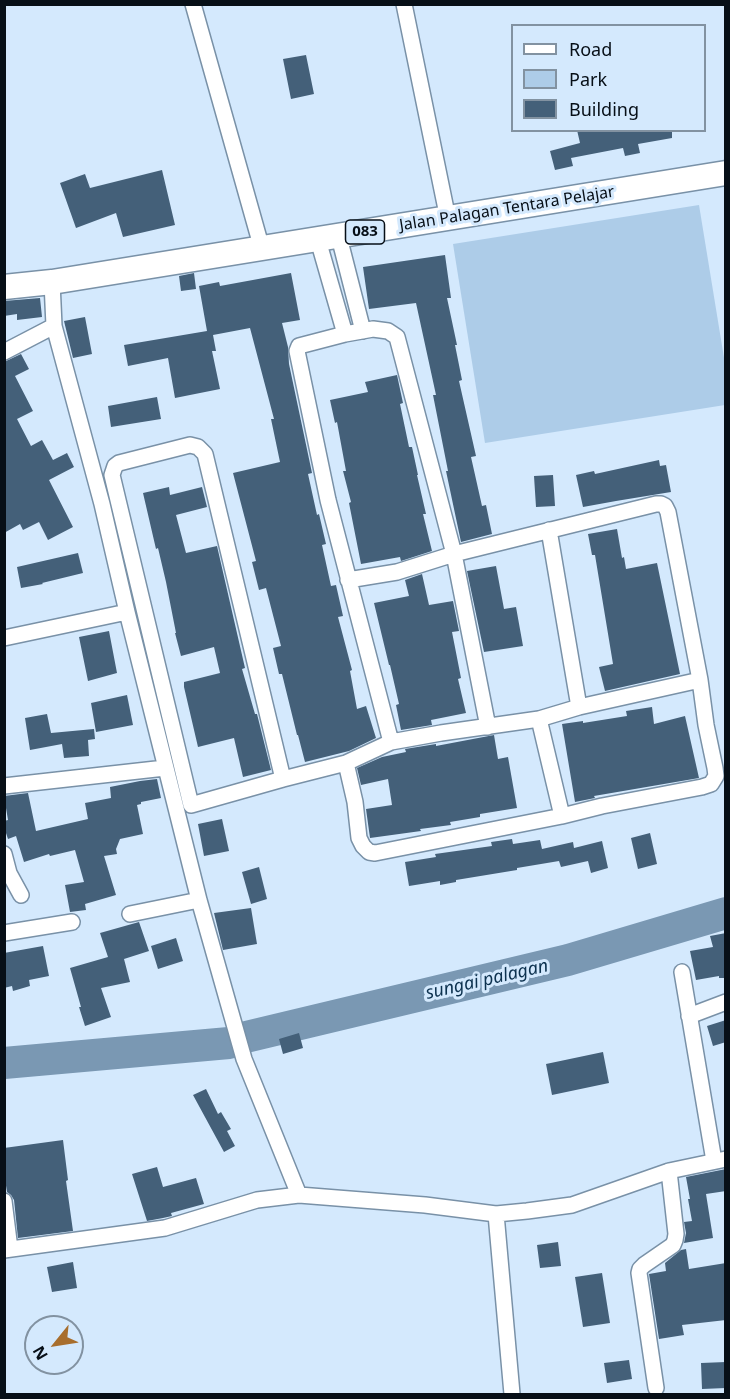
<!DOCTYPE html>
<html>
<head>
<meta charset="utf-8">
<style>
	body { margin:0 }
	#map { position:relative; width:730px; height:1399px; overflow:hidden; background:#d4e9fd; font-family:"Noto Sans",sans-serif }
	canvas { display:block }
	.frame { position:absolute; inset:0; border:6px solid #070f17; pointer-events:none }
	.legend { position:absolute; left:511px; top:24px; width:195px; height:108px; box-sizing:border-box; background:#d4e9fd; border:2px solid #8292a1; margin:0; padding:8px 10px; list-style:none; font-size:18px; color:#070f17 }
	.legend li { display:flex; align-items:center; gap:12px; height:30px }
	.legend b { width:30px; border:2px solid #8292a1 }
	.north { position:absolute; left:24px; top:1315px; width:60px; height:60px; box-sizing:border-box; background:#d4e9fd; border:2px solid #8292a1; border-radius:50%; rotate:240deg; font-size:16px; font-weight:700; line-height:24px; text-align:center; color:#070f17 }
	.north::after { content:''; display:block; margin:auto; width:21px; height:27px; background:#a86e2d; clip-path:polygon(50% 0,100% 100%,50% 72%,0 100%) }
</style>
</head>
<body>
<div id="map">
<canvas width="730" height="1399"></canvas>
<div class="frame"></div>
<ul class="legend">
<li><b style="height:8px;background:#fff"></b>Road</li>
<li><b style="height:16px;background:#adcce8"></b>Park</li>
<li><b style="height:16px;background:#446079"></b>Building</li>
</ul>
<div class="north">N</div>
</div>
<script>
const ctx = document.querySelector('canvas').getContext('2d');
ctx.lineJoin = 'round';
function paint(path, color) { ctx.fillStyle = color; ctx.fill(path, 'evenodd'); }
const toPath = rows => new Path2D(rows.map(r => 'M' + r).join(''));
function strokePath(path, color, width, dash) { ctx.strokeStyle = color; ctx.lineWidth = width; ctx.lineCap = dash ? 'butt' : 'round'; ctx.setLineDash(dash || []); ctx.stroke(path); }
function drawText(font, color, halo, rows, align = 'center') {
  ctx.font = font + ' "Noto Sans",sans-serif'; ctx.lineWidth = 6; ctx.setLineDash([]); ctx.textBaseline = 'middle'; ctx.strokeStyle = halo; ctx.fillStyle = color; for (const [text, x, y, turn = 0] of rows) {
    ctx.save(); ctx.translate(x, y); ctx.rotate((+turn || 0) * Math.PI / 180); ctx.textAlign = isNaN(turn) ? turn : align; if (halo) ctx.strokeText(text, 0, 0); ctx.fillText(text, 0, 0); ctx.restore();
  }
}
const green = toPath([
	[699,205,725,364,725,405,485,443,453,244]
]);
const river = toPath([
	[246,1037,568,960,726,913],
	[4,1063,229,1043]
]);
const building = toPath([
	[306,55,314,94,291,99,283,59],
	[577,130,672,130,672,138,638,144,640,153,625,156,623,148,571,158,573,166,555,170,550,151,580,143],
	[162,170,175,225,123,237,116,213,76,228,60,183,85,174,90,188],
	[445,255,451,298,447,298,457,345,455,345,462,380,459,381,476,456,471,457,482,506,486,505,492,534,461,542,446,471,448,471,433,395,436,395,416,303,369,309,363,267],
	[194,273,196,289,181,291,179,276],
	[291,273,300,320,282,323,288,347,289,364,312,473,308,474,317,515,319,514,326,544,322,545,331,586,336,585,343,616,338,617,352,670,350,671,357,709,366,706,376,738,349,751,305,762,298,735,297,735,282,674,279,674,273,648,281,646,266,588,259,590,252,562,256,561,233,473,280,462,271,419,274,419,250,328,213,335,216,351,212,351,220,389,175,398,168,358,128,366,124,345,207,331,199,286,219,282,220,286],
	[40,298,42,317,17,320,17,314,4,316,4,301],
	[85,317,92,354,73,358,64,321],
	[21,354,29,369,15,376,33,411,17,419,31,446,42,440,53,460,67,453,74,467,49,480,73,527,48,540,39,522,23,530,20,524,4,533,4,362],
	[397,375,403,403,400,404,409,447,412,447,418,475,417,475,426,514,423,514,432,551,401,561,400,557,361,564,349,503,351,502,343,471,346,471,337,422,335,423,330,400,368,392,365,382],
	[157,397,161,419,111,427,108,406],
	[659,460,660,466,666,465,671,492,616,501,583,507,576,475,594,471,595,474],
	[553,475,555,506,536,507,534,476],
	[169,487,170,495,202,487,207,507,176,515,186,553,217,546,245,668,242,669,255,714,257,714,271,770,243,777,234,738,198,747,184,687,184,682,220,673,214,647,181,656,175,633,176,633,166,582,158,548,156,549,143,493],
	[617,529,622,558,624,557,626,569,657,563,680,674,605,691,599,667,613,664,595,555,592,555,588,534],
	[78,553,83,573,42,583,43,584,21,588,17,567],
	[496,566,504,609,516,607,523,646,484,652,467,571],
	[422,574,429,605,453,601,459,631,452,632,461,678,458,679,466,713,431,720,432,725,401,730,396,705,399,704,390,665,389,665,374,603,409,596,405,580],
	[109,631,117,673,88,681,79,637],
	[127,695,133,725,96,732,91,703],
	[652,707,654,724,685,716,699,778,594,796,595,798,575,802,562,724,583,721,583,723,627,716,626,711],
	[47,714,51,733,94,729,95,739,88,740,89,756,64,758,62,744,30,750,25,718],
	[494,735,498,759,508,757,517,808,480,814,480,817,450,822,451,825,420,829,421,831,370,838,366,809,392,805,388,779,361,785,357,768,382,757,406,752,405,749,436,744,436,746],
	[157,779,161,798,141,802,141,804,137,805,143,834,120,839,116,849,117,854,104,856,116,895,85,904,86,910,70,912,65,885,84,882,75,850,50,856,49,854,24,862,16,836,8,839,4,827,4,821,8,820,4,796,28,793,36,831,88,819,85,803,111,798,110,787,140,781],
	[222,819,229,851,204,856,198,824],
	[650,833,657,864,638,869,631,838],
	[512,839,513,844,540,840,542,849,573,842,574,848,602,841,608,868,591,873,588,861,561,867,559,861,517,868,517,870,456,880,456,882,440,885,440,881,409,886,405,862,436,857,435,854,492,846,491,842],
	[259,867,267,899,251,904,242,872],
	[251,908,257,944,223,950,214,913],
	[139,922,149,951,124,959,130,982,101,988,111,1017,85,1026,79,1007,81,1007,70,968,108,957,100,933],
	[726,933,726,978,719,978,719,976,696,980,690,951,713,947,710,936],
	[176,938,183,961,158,969,151,946],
	[43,946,49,976,29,980,30,986,13,991,12,986,4,988,4,953],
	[726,1020,726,1042,713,1046,707,1026],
	[299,1033,303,1048,283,1054,279,1039],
	[603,1052,609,1083,552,1095,546,1064],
	[206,1089,218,1114,221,1112,231,1129,227,1131,235,1146,224,1152,193,1095],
	[63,1140,68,1180,66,1181,73,1231,18,1238,14,1200,11,1195,7,1192,4,1173,4,1148],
	[157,1167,163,1187,196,1178,204,1204,171,1213,172,1216,163,1218,147,1221,132,1174],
	[726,1169,726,1191,706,1194,713,1238,684,1243,686,1233,684,1222,692,1221,688,1199,690,1199,686,1177],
	[558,1242,561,1266,540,1268,537,1245],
	[686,1249,689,1269,726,1263,726,1288,724,1288,726,1320,682,1325,684,1335,659,1339,649,1274,666,1271,665,1263,681,1250],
	[73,1262,77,1288,52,1292,47,1267],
	[602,1273,610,1323,583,1327,575,1277],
	[629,1360,632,1379,607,1383,604,1363],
	[726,1362,726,1388,702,1389,701,1363]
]);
const minor = toPath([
	[193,4,262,249],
	[404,4,448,219],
	[339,237,363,331],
	[318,240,345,334],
	[52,282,54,326,102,504,127,612,199,900,244,1059,299,1195],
	[4,352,54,326],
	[549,530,579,707],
	[4,638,127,612],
	[539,719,562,816],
	[391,742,328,500,297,351,299,346,345,334,373,329,388,331,397,337,454,554,488,727],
	[346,763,355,802,359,838,363,846,369,852,375,853,562,816,602,806,702,787,711,784,716,776,715,768,706,725,700,680,668,512,665,506,661,504,656,504,454,554,397,572,348,580],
	[283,779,205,454,198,447,190,445,119,463,115,466,112,475,191,805,283,779,346,763,391,742,441,733,539,719,579,707,700,680],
	[4,786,165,768],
	[4,854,9,873,21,895],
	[130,914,199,900],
	[4,933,72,922],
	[682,972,714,1161],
	[689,1016,726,1002],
	[4,1201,10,1249],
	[496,1214,512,1394],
	[4,1250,165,1228,257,1200,299,1195,425,1205,496,1214,527,1211,572,1205,669,1171,726,1159],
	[656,1388,639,1273,640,1269,644,1265,673,1245,675,1240,676,1234,669,1171]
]);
const primary = toPath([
	[4,287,52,282,726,173]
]);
const shields = [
	[365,232,39]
];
const shieldNames = [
	["083",365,232]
];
const streetNames = [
	["Jalan Palagan Tentara Pelajar",507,209,-9]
];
const waterNames = [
	["sungai palagan",487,980,-13]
];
paint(green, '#adcce8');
strokePath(river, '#7a98b3', 32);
paint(building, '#446079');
strokePath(minor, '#7991a7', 18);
strokePath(primary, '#7991a7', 27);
strokePath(minor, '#fff', 15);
strokePath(primary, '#fff', 24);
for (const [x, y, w] of shields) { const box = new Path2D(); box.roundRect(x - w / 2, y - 12, w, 24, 4.5); ctx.fillStyle = '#d4e9fd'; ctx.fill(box); strokePath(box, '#070f17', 1.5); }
drawText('bold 15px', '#070f17', null, shieldNames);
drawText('16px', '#070f17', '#d4e9fd', streetNames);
drawText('italic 18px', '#0d324f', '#d4e9fd', waterNames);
</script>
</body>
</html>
